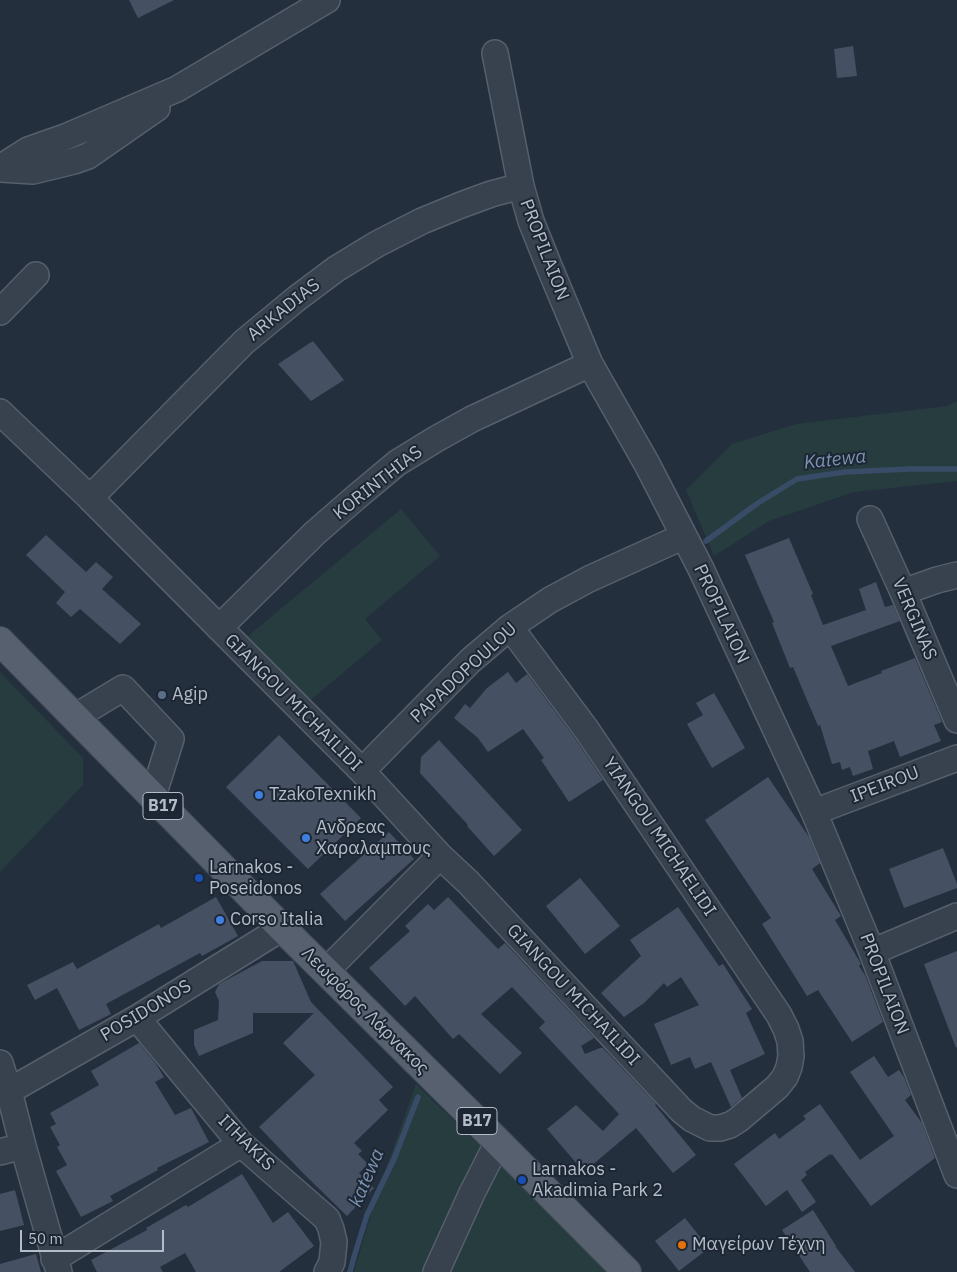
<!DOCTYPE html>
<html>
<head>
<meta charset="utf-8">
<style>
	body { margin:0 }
	#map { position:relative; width:957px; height:1272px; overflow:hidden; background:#242f3e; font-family:"IBM Plex Sans",sans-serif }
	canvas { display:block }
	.scale { position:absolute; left:20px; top:1230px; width:144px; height:22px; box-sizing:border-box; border:2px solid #b4bcc9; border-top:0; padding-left:6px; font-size:15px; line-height:18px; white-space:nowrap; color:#b4bcc9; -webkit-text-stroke:4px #1d2633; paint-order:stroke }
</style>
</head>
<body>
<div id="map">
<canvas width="957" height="1272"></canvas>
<div class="scale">50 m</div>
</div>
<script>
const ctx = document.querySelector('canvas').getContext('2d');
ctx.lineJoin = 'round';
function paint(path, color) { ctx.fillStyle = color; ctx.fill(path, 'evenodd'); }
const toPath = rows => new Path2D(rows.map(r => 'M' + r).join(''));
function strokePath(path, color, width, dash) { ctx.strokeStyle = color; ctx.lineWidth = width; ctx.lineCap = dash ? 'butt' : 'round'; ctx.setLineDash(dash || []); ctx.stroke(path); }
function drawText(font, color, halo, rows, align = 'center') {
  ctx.font = font + ' "IBM Plex Sans",sans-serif'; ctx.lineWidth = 4; ctx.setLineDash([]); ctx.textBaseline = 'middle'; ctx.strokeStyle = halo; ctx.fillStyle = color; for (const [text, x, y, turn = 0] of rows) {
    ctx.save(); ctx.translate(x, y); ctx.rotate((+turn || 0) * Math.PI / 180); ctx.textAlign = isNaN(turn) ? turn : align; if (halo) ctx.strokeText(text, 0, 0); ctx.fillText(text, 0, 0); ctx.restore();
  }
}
const green = toPath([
	[957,401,957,481,854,492,769,521,714,556,686,490,732,444,796,424,947,406],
	[401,509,440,556,365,619,382,640,306,704,248,636],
	[0,672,83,758,83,785,0,872],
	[416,1084,588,1250,609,1272,354,1272,376,1197]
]);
const stream = toPath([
	[706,541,758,503,797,479,845,472,910,469,957,469],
	[350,1272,354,1257,367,1215,394,1159,418,1097]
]);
const building = toPath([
	[129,0,174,0,138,18],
	[853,46,857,76,837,78,834,49],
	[313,341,344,380,311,401,278,364],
	[46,535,86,572,96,562,113,577,102,589,141,624,120,644,80,609,71,617,56,603,65,592,26,555],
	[789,538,813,594,811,595,823,625,866,610,859,589,876,582,885,607,893,605,900,621,831,646,848,686,882,673,881,671,915,658,942,722,934,725,941,741,900,757,894,741,868,751,873,769,853,776,850,767,842,770,840,762,832,764,820,725,818,726,793,667,790,668,772,623,774,622,745,555],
	[508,672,516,683,527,674,574,737,603,780,569,802,541,760,544,758,523,729,488,752,478,738,454,718,465,704,470,708,487,688],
	[714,693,745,748,712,768,687,724,703,715,696,703],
	[279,735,361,818,308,869,226,787],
	[439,740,522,830,494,856,467,826,468,825,420,773,421,757],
	[768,777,809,837,820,863,812,869,841,916,835,920,861,964,859,966,865,975,883,1022,852,1042,818,990,807,996,762,924,771,918,705,820],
	[389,832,414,859,345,921,320,894],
	[943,848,957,884,957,888,904,908,889,869],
	[580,878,620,926,585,954,546,906],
	[216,897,238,936,202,956,200,953,106,1004,111,1014,79,1030,57,988,35,1000,27,985,73,962,77,969,159,924,161,928],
	[448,897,498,949,505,943,594,1038,581,1046,585,1054,600,1048,603,1048,656,1104,655,1105,696,1155,673,1173,636,1128,584,1172,547,1129,576,1105,603,1131,619,1114,539,1028,545,1022,512,987,481,1014,522,1053,500,1074,459,1034,453,1039,415,996,405,1006,369,968,410,931,405,926,428,904,434,910],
	[678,907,719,966,723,964,752,1009,746,1013,765,1054,730,1070,742,1098,731,1107,711,1062,695,1069,690,1057,671,1065,654,1024,699,1005,681,977,667,987,664,983,644,1003,624,1017,601,993,641,956,630,940],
	[957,951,957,1047,956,1048,924,964],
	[262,961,293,961,311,1002,393,1087,379,1100,388,1110,354,1143,362,1151,358,1154,368,1164,359,1173,374,1188,347,1216,303,1173,259,1127,315,1075,283,1043,314,1013,253,1013,253,1033,199,1056,194,1045,194,1030,218,1020,219,1001,215,992,219,984],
	[139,1043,156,1064,164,1077,155,1082,175,1115,191,1108,209,1142,157,1168,158,1170,110,1196,113,1201,81,1217,56,1171,67,1165,57,1147,60,1145,50,1127,56,1124,50,1113,99,1085,91,1071],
	[874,1056,888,1077,899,1070,904,1077,911,1095,905,1100,922,1123,935,1158,871,1206,832,1154,831,1155,830,1154,805,1172,807,1175,801,1180,816,1202,802,1212,787,1190,766,1206,734,1164,775,1133,779,1139,806,1119,803,1116,820,1104,860,1160,894,1136,850,1072],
	[242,1174,273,1223,288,1212,314,1246,279,1272,196,1272,185,1253,160,1267,163,1272,97,1272,91,1260,147,1230,146,1228,186,1205,188,1207],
	[15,1190,24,1225,0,1231,0,1194],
	[813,1210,836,1246,835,1246,855,1272,810,1272,782,1230],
	[685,1218,709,1248,679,1271,655,1241],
	[36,1254,41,1272,0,1272,0,1264]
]);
const minor = toPath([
	[495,53,521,186,531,221,549,266,590,364,647,464,701,569,814,812,872,952,957,1175],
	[0,168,28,150,65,137,177,89,327,0],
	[0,169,33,171,74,161,88,156,157,108],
	[0,312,36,275],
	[0,412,90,498,362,771,440,856,468,882,682,1111,692,1119,710,1128,720,1128,730,1125,738,1120,777,1087,785,1077,789,1067,791,1056,790,1041,786,1029,779,1015,586,729,510,627],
	[90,498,244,342,296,299,336,269,377,244,422,221,461,205,491,194,521,186],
	[870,519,903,592,957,720],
	[903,592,937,580,957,575],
	[219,628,315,533,354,499,397,463,436,439,472,419,590,364],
	[75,717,123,688,171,739,153,796],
	[362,771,470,661,510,627,550,600,589,579,684,536],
	[814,812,957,758],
	[872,952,957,916],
	[326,971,440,856],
	[137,1018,241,1144,327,1219,331,1229,334,1242,332,1262,327,1272],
	[0,1063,9,1091,23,1146,59,1272],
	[9,1091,137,1018,282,928],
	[0,1152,23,1146],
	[54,1259,241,1144],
	[436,1272,472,1193,498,1142]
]);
const major = toPath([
	[0,641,282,928,498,1142,627,1272]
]);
const markers = [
	[162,695,5,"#5c6f8a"],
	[259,795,5,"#3f7fe0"],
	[306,838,5,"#3f7fe0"],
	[199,878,5,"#1a4fb4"],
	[220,920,5,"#3f7fe0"],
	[522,1180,5,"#1a4fb4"],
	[682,1245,5,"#e8710a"]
];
const shields = [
	[163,806,40],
	[477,1121,40]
];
const shieldNames = [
	["B17",163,806],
	["B17",477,1121]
];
const streetNames = [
	["PROPILAION",544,250,69],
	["ARKADIAS",284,310,-39],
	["KORINTHIAS",378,483,-38],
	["PROPILAION",721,614,65],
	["VERGINAS",914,619,67],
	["PAPADOPOULOU",464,673,-43],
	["GIANGOU MICHAILIDI",293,703,45],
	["IPEIROU",885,785,-21],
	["YIANGOU MICHAELIDI",659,837,56],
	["PROPILAION",884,984,69],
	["GIANGOU MICHAILIDI",573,995,47],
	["POSIDONOS",146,1011,-31],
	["Λεωφόρος Λάρνακος",365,1011,45],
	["ITHAKIS",246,1143,45]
];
const poiNames = [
	["Agip",172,695],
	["TzakoTexnikh",269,795],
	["Ανδρεας",316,828],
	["Χαραλαμπους",316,849],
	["Larnakos -",209,868],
	["Poseidonos",209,889],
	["Corso Italia",230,920],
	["Larnakos -",532,1170],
	["Akadimia Park 2",532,1191],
	["Μαγείρων Τέχνη",692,1245]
];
const waterNames = [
	["Katewa",835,460,-6],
	["katewa",367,1178,-67]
];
paint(green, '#263c3f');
strokePath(stream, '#394c67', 5.5);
paint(building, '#455162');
strokePath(minor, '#565f6c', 28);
strokePath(major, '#414a57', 30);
strokePath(minor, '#38414e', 25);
strokePath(major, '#56606e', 28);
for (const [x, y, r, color] of markers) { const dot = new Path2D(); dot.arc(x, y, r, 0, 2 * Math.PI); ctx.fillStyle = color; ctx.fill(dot); strokePath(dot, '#1d2633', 2); }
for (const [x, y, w] of shields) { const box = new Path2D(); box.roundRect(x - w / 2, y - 13.5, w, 27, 4); ctx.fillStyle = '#1d2633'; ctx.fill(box); strokePath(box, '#b4bcc9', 1); }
drawText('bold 16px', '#b4bcc9', null, shieldNames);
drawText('18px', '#b4bcc9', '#1d2633', streetNames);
drawText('18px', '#b4bcc9', '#1d2633', poiNames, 'left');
drawText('italic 19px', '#7c92b1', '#1d2633', waterNames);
</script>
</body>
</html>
